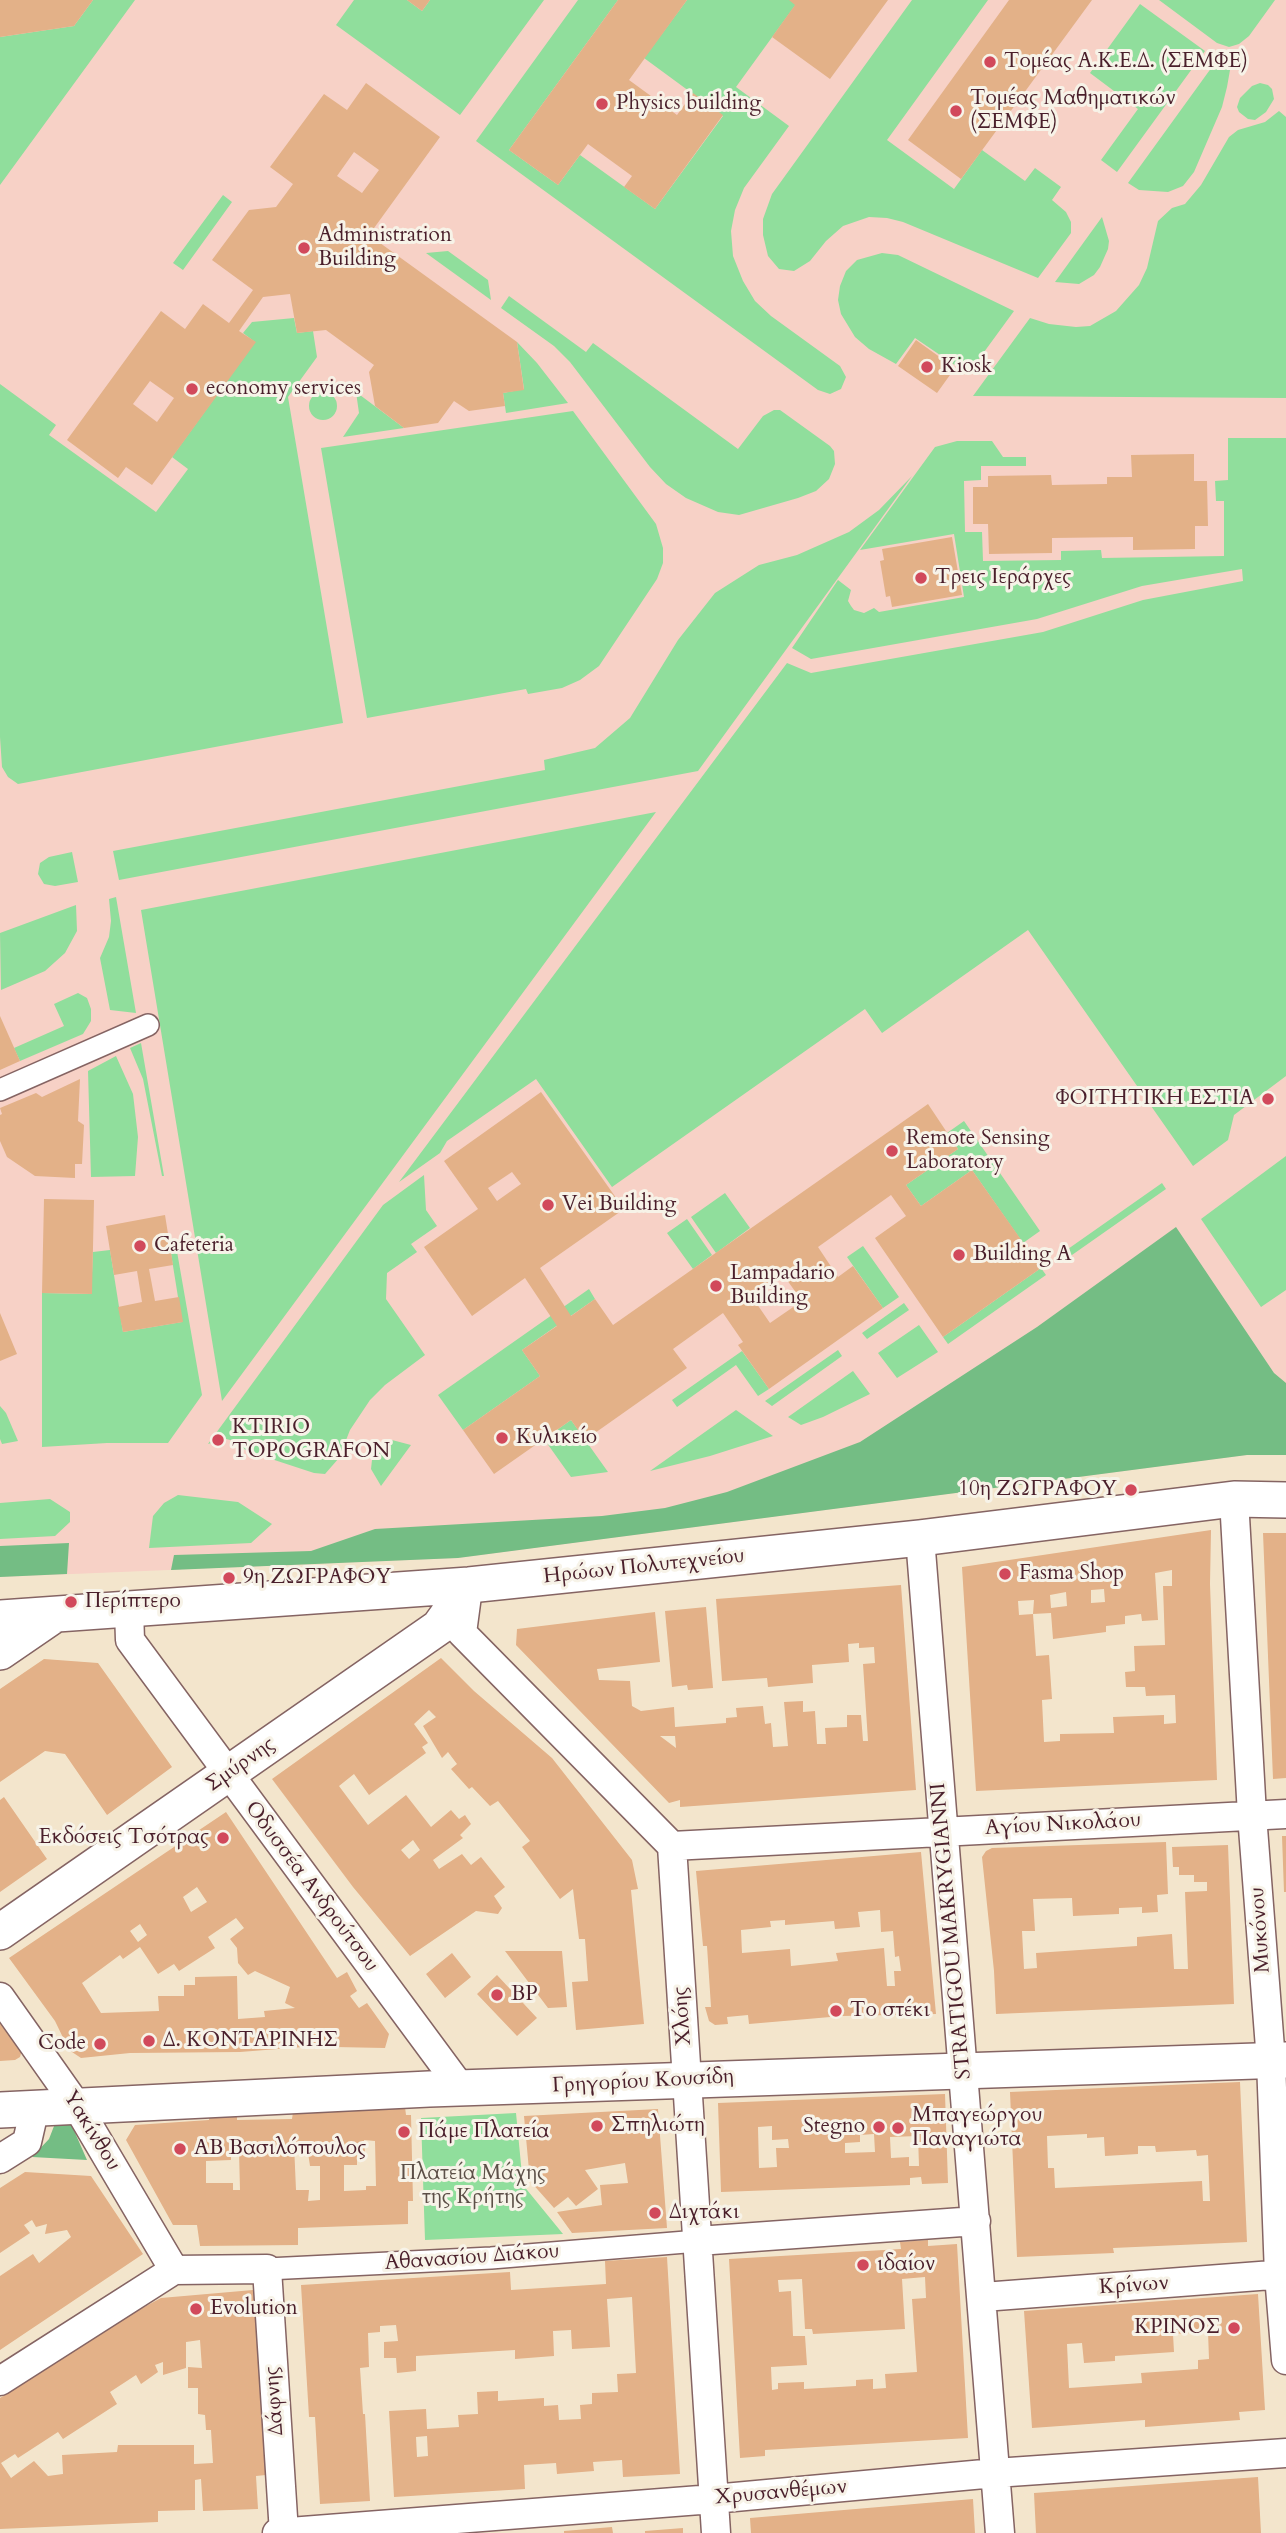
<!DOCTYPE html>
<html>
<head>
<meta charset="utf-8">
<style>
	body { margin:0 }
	canvas { display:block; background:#f3e5cc }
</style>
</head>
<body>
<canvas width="1286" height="2533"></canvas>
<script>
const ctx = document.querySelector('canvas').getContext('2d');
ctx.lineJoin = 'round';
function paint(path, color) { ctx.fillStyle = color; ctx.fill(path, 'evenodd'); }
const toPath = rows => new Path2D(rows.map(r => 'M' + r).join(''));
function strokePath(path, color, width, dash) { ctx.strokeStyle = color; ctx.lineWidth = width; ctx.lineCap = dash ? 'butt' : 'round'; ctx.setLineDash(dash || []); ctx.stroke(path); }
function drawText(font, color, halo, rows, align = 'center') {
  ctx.font = font + ' Cardo,serif'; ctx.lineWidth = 6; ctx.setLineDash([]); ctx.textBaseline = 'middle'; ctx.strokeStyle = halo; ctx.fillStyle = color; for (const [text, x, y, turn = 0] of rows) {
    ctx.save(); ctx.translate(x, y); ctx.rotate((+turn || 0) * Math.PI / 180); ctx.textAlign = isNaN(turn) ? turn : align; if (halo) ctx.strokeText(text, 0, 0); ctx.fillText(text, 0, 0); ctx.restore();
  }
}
const built = toPath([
	[0,0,1286,0,1286,1455,1247,1455,458,1558,0,1577]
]);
const green = toPath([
	[93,0,135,0,0,185,0,37,74,26],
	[354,0,407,0,422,11,430,0,544,0,460,115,336,25],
	[578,0,618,0,509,150,558,185,580,155,655,209,723,116,644,58,687,0,799,0,736,87,789,126,744,188,735,210,731,231,733,256,743,281,755,301,771,316,840,366,846,377,841,389,830,394,818,390,476,141],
	[912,0,988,0,887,140,954,189,982,150,1025,181,1035,168,1061,187,1052,200,1066,212,1071,222,1071,233,1038,278,903,222,887,218,869,217,843,226,826,241,810,261,794,271,779,269,768,256,763,235,763,219,772,194],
	[1159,0,1275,0,1249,36,1239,44,1229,47,1217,43],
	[1140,4,1205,51,1117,172,1101,160,1138,109,1090,73],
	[1217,60,1230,70,1227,87,1222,107,1194,172,1183,186,1168,192,1139,190,1128,183],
	[1260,83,1268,85,1272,89,1274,99,1266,112,1255,120,1248,119,1239,112,1237,107,1240,98,1252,86],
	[1279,111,1286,117,1286,398,973,396,1030,318,1049,324,1076,327,1090,326,1116,311,1139,285,1147,268,1158,221,1172,208,1185,204,1201,185,1229,137,1238,130,1265,122],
	[223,195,232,202,183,270,173,263],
	[1102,217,1109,241,1108,249,1100,267,1094,275,1079,284,1055,282],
	[448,251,488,280,491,300,426,253],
	[882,253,898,255,1014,311,968,374,915,338,896,364,869,349,855,337,841,314,838,300,840,286,846,271,857,260],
	[509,296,586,352,593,343,738,449,763,416,774,410,780,410,830,446,834,451,835,464,829,479,816,491,798,498,739,515,718,512,686,498,666,484,650,467,570,362,554,346,501,308],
	[294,318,297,333,313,331,317,357,288,397,343,723,18,784,8,777,2,767,0,737,0,384,56,425,49,435,156,512,188,469,172,457,255,342,243,333,252,322],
	[517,342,537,363,568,403,506,413,503,393,524,389],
	[356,392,404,428,343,437,359,413],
	'309 406a14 14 0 1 1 28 0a14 14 0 1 1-28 0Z',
	[573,411,656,524,663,548,663,563,657,579,599,666,580,680,562,688,528,694,526,689,367,718,321,448],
	[1228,438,1286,438,1286,1076,1234,1115,1228,1140,1193,1166,1028,930,882,1033,865,1009,612,1187,536,1079,447,1141,440,1153,399,1182,787,663,811,673,1043,632,1143,600,1243,581,1242,569,1142,586,1037,619,811,659,792,648,838,580,851,590,848,601,851,606,854,610,864,613,874,608,879,612,964,597,954,534,860,550,935,447,957,441,992,441,1003,457,1026,457,1026,466,981,466,981,480,964,481,965,532,982,532,983,561,1061,560,1061,551,1101,550,1102,558,1224,556,1224,501,1216,501,1215,481,1228,480],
	[912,476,698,771,119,880,113,851,545,770,544,760,595,748,630,718,678,640,715,593,759,565,797,555,849,532,879,510],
	[656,812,222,1401,141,910],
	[72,852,78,882,55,886,44,884,38,874,40,863,49,857],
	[116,897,136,1013,110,1010,100,958,109,937,111,921,109,899],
	[76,905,77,931,65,953,45,971,1,990,0,933],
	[78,993,87,998,91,1009,91,1021,83,1034,20,1061,14,1048,64,1026,54,1004],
	[141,1043,164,1176,162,1176,143,1079,130,1048],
	[116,1056,133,1094,138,1137,135,1176,91,1177,88,1071],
	[964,1121,1040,1231,1023,1243,972,1170,921,1206,906,1185,958,1149,947,1133],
	[1286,1156,1286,1290,1261,1307,1201,1219],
	[424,1175,426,1210,437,1226,411,1244,417,1252,387,1273,386,1299,425,1355,385,1385,370,1400,350,1430,339,1458,325,1474,314,1473,247,1451,234,1441,226,1439,208,1444,383,1205],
	[1162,1183,1166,1189,1062,1262,1058,1256],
	[725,1193,750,1228,716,1253,691,1217],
	[687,1219,712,1255,693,1269,667,1233],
	[175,1240,202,1395,168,1443,107,1443,42,1447,42,1293,91,1294,93,1252,110,1250,123,1332,182,1322,169,1241],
	[863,1246,899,1297,883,1308,847,1257],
	[1041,1268,1046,1275,948,1344,943,1337],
	[589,1289,595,1299,522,1350,540,1376,463,1430,438,1395],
	[904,1303,909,1310,867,1339,862,1333],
	[919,1325,938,1352,897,1378,878,1353],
	[838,1350,842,1356,772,1406,765,1401],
	[742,1351,769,1389,758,1396,736,1365,677,1407,672,1400],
	[853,1371,870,1394,823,1417,801,1425,788,1417],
	[0,1406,6,1413,18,1441,2,1444,0,1439],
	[736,1410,773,1436,710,1456,650,1471],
	[571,1420,608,1472,571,1477,544,1439],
	[392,1440,411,1445,381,1486,371,1469,372,1460,376,1450],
	[178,1495,238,1502,272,1524,251,1543,149,1548,153,1516,164,1503],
	[50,1499,70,1512,70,1522,55,1536,0,1539,0,1503],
	[516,2113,523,2185,563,2234,425,2240,421,2118]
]);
const forest = toPath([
	[1176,1227,1274,1373,1286,1383,1286,1455,1247,1455,458,1558,171,1570,174,1555,311,1551,375,1529,602,1516,665,1508,727,1492,860,1442,1037,1327],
	[69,1543,67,1574,0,1577,0,1546],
	[69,2119,87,2160,32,2157,49,2139,56,2121]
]);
const building = toPath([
	[0,0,93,0,74,26,0,37],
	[407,0,430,0,422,11],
	[618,0,687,0,629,80,677,115,693,93,723,115,655,209,624,187,632,176,588,144,558,185,509,150],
	[789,0,888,0,830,79,772,37,795,5],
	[1009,0,1092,0,961,179,908,140],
	[366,83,440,137,369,235,517,342,524,390,503,393,505,406,469,411,454,401,438,423,404,428,375,406,369,372,374,365,326,330,297,333,290,294,263,297,239,331,256,342,152,485,126,467,118,478,67,440,161,311,185,329,203,304,229,323,253,290,212,260,249,210,276,207,293,184,270,167,324,94,347,110],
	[354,152,379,170,362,193,337,176],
	[150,381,174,398,157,422,133,404],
	[916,340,955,368,937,393,898,366],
	[1194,454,1194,481,1207,481,1208,526,1195,526,1195,549,1133,550,1133,537,1052,538,1052,553,989,554,988,524,973,524,973,487,988,487,988,476,1051,475,1052,485,1107,484,1107,477,1132,477,1131,455],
	[952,537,962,595,892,607,890,596,886,597,880,561,884,560,882,549],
	[0,1016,20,1061,0,1070],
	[80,1079,78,1121,84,1125,82,1164,75,1164,75,1178,35,1176,7,1157,0,1141,0,1115,2,1114,0,1108,36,1093,42,1097],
	[541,1092,624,1209,540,1268,571,1316,595,1299,613,1325,928,1104,958,1149,906,1185,921,1206,972,1170,1041,1268,943,1337,875,1238,906,1216,891,1195,818,1247,838,1277,853,1266,883,1308,769,1389,738,1345,743,1342,723,1313,673,1349,687,1368,585,1440,571,1420,494,1474,463,1430,540,1376,522,1350,557,1326,525,1278,472,1316,424,1247,478,1209,444,1161],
	[512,1172,521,1184,497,1201,488,1188],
	[782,1273,802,1301,770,1323,750,1294],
	[44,1199,94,1200,92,1294,42,1293],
	[165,1215,173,1265,149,1269,155,1301,179,1297,183,1322,123,1332,118,1307,142,1302,137,1271,114,1275,106,1226],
	[0,1313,17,1354,0,1361],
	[1211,1530,1210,1584,1217,1780,976,1791,962,1567],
	[1172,1570,1172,1586,1163,1586,1165,1645,1134,1646,1135,1671,1125,1672,1126,1687,1145,1687,1146,1696,1175,1695,1176,1723,1164,1724,1164,1715,1113,1717,1114,1733,1060,1734,1060,1741,1044,1742,1042,1700,1052,1699,1049,1655,1036,1656,1033,1614,1019,1615,1018,1601,1034,1600,1033,1614,1051,1613,1053,1639,1106,1632,1106,1626,1125,1624,1125,1616,1141,1614,1142,1621,1158,1620,1155,1573],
	[1104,1589,1105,1602,1091,1603,1091,1590],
	[1066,1592,1067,1606,1051,1608,1050,1595],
	[1263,1533,1286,1533,1286,1778,1273,1779],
	[901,1585,916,1790,680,1807,680,1800,669,1803,516,1645,517,1629,655,1612,660,1662,597,1669,599,1680,630,1681,632,1706,641,1711,674,1707,675,1727,726,1723,726,1718,737,1717,736,1708,763,1706,765,1724,771,1723,773,1747,788,1746,784,1702,803,1701,803,1712,815,1711,817,1744,826,1744,825,1728,847,1727,847,1715,861,1715,863,1741,868,1741,863,1664,875,1663,874,1647,859,1648,859,1643,848,1644,849,1662,812,1665,813,1683,768,1687,767,1678,722,1681,716,1599],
	[660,1736,675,1736,676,1748],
	[706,1607,713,1688,688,1690,687,1685,672,1687,665,1611],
	[441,1658,474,1691,552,1758,632,1860,638,1889,631,1890,644,2024,576,2030,572,1982,588,1981,585,1939,579,1939,573,1889,560,1899,522,1847,530,1841,498,1801,490,1806,472,1787,469,1789,451,1769,457,1764,448,1752,442,1758,423,1726,436,1717,429,1710,414,1724,428,1743,422,1747,426,1753,369,1795,354,1774,339,1786,368,1825,406,1795,431,1827,451,1810,459,1819,465,1815,471,1824,460,1835,463,1838,433,1860,439,1869,462,1854,471,1865,481,1857,505,1887,494,1896,502,1908,498,1914,476,1911,410,1956,353,1887,272,1779],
	[413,1840,420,1850,409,1859,401,1850],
	[44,1659,98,1663,172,1767,107,1815,65,1754,45,1751,0,1782,0,1689],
	[4,1797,47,1859,0,1892,0,1800],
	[226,1812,337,1978,347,1972,357,1991,350,1996,359,2008,367,2003,389,2034,385,2048,335,2047,333,2040,303,2047,240,2052,130,2053,81,2058,69,2050,55,2021,9,1958],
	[197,1887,207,1902,191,1912,183,1897],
	[236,1918,244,1928,230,1939,237,1948,238,1963,248,1975,255,1971,290,1987,285,2003,295,2008,264,2011,265,2017,238,2019,237,1976,195,1977,195,1985,184,1985,184,1996,158,1996,159,2011,101,2013,82,1983,120,1955,123,1959,140,1947,158,1974,174,1964,179,1971,215,1948,208,1937],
	[140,1924,147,1935,138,1942,130,1931],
	[1282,1836,1286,1836,1286,1892,1284,1892],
	[1166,1842,1168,1894,1157,1895,1158,1912,1142,1913,1142,1907,1119,1908,1119,1914,1073,1916,1072,1898,1033,1899,1035,1931,1022,1931,1024,1969,1037,1968,1036,1953,1137,1946,1137,1937,1172,1934,1174,1969,1188,1969,1185,1892,1207,1891,1207,1882,1194,1882,1194,1875,1179,1875,1179,1867,1173,1867,1172,1847,1228,1845,1234,2004,996,2014,994,1971,982,1857,986,1851,992,1848],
	[921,1852,936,2014,842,2016,749,2024,748,2015,727,2017,728,2024,715,2025,709,2021,705,2007,711,2007,707,1946,703,1946,696,1871],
	[880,1910,881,1932,893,1931,895,1957,899,1956,901,1971,894,1971,895,1986,887,1986,884,1948,836,1953,838,1961,791,1966,790,1949,742,1953,741,1930,771,1927,770,1921,785,1920,785,1925,834,1921,835,1929,860,1927,858,1912],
	[505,1951,562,1951,567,2007,548,2008],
	[452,1953,471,1977,445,1998,426,1974],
	[497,1975,537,2018,517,2036,477,1994],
	[0,2019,22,2050,20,2057,15,2060,0,2061],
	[1240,2082,1247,2242,1113,2248,1114,2253,1017,2257,1010,2092],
	[1087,2134,1087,2138,1104,2137,1105,2156,1138,2154,1138,2146,1155,2146,1156,2152,1196,2150,1197,2156,1208,2155,1210,2201,1203,2201,1202,2181,1055,2188,1054,2168,1048,2168,1047,2136],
	[945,2094,948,2183,922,2184,921,2177,910,2178,910,2185,721,2192,718,2103],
	[772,2126,772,2140,788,2139,789,2148,776,2148,777,2167,759,2168,758,2127],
	[874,2134,875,2152,845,2153,845,2143,860,2142,860,2135],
	[918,2136,919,2166,909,2166,909,2157,891,2158,890,2137],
	[405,2107,406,2115,411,2115,413,2201,408,2201,408,2224,298,2228,298,2245,200,2246,197,2225,173,2225,126,2140,135,2125,209,2120,209,2116,237,2116,237,2120,292,2119,293,2112],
	[364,2140,375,2141,376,2186,366,2186,366,2190,344,2191,344,2165,357,2165,357,2152,365,2152],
	[294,2144,307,2146,310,2166,320,2166,320,2200,308,2201,309,2190,296,2190],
	[239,2151,240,2190,233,2190,233,2183,206,2183,206,2161,231,2160,231,2152],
	[658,2109,667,2228,572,2233,557,2212,602,2205,600,2185,628,2183,625,2163,585,2170,598,2189,576,2206,568,2197,554,2208,530,2181,524,2116],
	[25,2172,91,2176,143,2254,0,2350,0,2276,33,2254,39,2263,71,2237,67,2230,45,2234,47,2224,36,2227,32,2220,24,2225,30,2233,0,2253,0,2188],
	[928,2240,928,2246,957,2244,968,2438,765,2450,765,2456,740,2458,729,2259,901,2249,900,2242],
	[925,2277,926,2298,912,2299,917,2372,885,2374,886,2388,873,2389,873,2379,856,2380,856,2386,804,2389,804,2382,778,2383,778,2389,772,2390,771,2367,807,2365,805,2336,793,2336,791,2291,779,2292,778,2280,802,2279,805,2329,812,2329,813,2334,905,2329,902,2279],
	[667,2257,680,2474,623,2477,622,2460,593,2462,594,2471,557,2474,556,2463,524,2465,525,2489,394,2497,389,2411,426,2409,427,2429,459,2427,458,2415,478,2414,477,2392,498,2391,498,2401,544,2398,544,2406,558,2405,559,2420,581,2419,580,2405,592,2404,592,2393,618,2392,617,2374,636,2373,632,2297,607,2299,610,2347,572,2349,571,2330,553,2331,554,2356,515,2359,515,2350,416,2356,416,2371,397,2373,396,2358,384,2358,384,2342,398,2341,396,2325,380,2326,380,2332,368,2333,369,2367,360,2368,363,2414,365,2414,370,2501,320,2504,315,2417,309,2417,301,2285,510,2272,511,2290,606,2284,605,2261],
	[427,2436,428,2456,417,2457,416,2437],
	[253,2290,262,2363,266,2475,256,2476,258,2509,203,2511,201,2479,195,2480,195,2510,158,2511,158,2522,0,2529,0,2398,105,2328,161,2298],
	[200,2340,202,2368,188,2367,188,2388,198,2388,198,2414,205,2415,206,2430,211,2430,213,2463,194,2464,194,2445,118,2445,117,2452,62,2455,63,2474,48,2476,34,2461,11,2478,1,2463,15,2454,18,2458,58,2432,63,2439,117,2404,110,2392,136,2375,141,2384,158,2372,155,2365,163,2362,163,2375,186,2368,186,2342],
	[1258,2294,1265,2410,1239,2412,1240,2420,1145,2427,1145,2420,1032,2428,1024,2311],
	[1208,2332,1209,2359,1198,2360,1198,2369,1141,2373,1142,2383,1069,2388,1067,2344,1082,2343,1084,2363,1115,2361,1115,2356,1174,2352,1173,2334],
	[1258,2477,1261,2533,1036,2533,1034,2493],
	[973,2499,975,2533,751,2533,750,2518],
	[612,2527,613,2533,564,2533,564,2531],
	[683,2528,683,2533,645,2533,645,2531]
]);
const pedestrian = toPath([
	[0,1090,148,1025],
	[267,2269,491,2258,698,2241]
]);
const minor = toPath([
	[1234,1499,1252,1815,1271,2061,1279,2275,1286,2360],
	[920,1538,1000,2533],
	[468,1588,462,1633,672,1846,716,2533],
	[129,1610,130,1640,461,2088],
	[672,1846,1286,1814],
	[0,1997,77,2106,174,2270],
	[0,2159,27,2142,35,2107],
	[698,2241,976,2221],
	[983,2297,1286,2274],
	[0,2381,174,2270,267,2269,284,2533],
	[277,2533,713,2499,995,2473,1286,2453]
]);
const tertiary = toPath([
	[0,1618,469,1585,920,1538,1234,1499,1286,1500],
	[0,1652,54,1615],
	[0,1932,439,1627,469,1585],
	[0,2110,429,2089,1286,2060]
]);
const markers = [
	[990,62,7,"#d1495b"],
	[602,104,7,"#d1495b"],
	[956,111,7,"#d1495b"],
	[304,248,7,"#d1495b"],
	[927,367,7,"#d1495b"],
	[192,389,7,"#d1495b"],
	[921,578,7,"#d1495b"],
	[1268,1099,7,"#d1495b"],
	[892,1151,7,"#d1495b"],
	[548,1205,7,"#d1495b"],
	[140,1246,7,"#d1495b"],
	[959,1255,7,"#d1495b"],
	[716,1286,7,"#d1495b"],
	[502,1438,7,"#d1495b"],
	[218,1440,7,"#d1495b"],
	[1131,1490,7,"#d1495b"],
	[1005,1574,7,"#d1495b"],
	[229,1578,7,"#d1495b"],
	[71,1602,7,"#d1495b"],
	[223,1838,7,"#d1495b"],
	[497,1995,7,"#d1495b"],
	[836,2011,7,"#d1495b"],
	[149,2041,7,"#d1495b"],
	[100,2044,7,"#d1495b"],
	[597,2126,7,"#d1495b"],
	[879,2127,7,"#d1495b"],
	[898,2128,7,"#d1495b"],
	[404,2132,7,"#d1495b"],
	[180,2149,7,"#d1495b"],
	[655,2213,7,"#d1495b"],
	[863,2265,7,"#d1495b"],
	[196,2309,7,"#d1495b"],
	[1234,2328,7,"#d1495b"]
];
const poiNames = [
	["Τομέας Α.Κ.Ε.Δ. (ΣΕΜΦΕ)",1004,62],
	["Τομέας Μαθηματικών",970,99],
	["(ΣΕΜΦΕ)",970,123],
	["Physics building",616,104],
	["Administration",318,236],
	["Building",318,260],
	["Kiosk",941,367],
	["economy services",206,389],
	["Τρεις Ιεράρχες",935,578],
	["ΦΟΙΤΗΤΙΚΗ ΕΣΤΙΑ",1254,1099,"right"],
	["Remote Sensing",906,1139],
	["Laboratory",906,1163],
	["Vei Building",562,1205],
	["Cafeteria",154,1246],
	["Building A",973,1255],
	["Lampadario",730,1274],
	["Building",730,1298],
	["KTIRIO",232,1428],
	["TOPOGRAFON",232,1452],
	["Κυλικείο",516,1438],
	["10η ΖΩΓΡΑΦΟΥ",1117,1490,"right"],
	["Fasma Shop",1019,1574],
	["9η ΖΩΓΡΑΦΟΥ",243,1578],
	["Περίπτερο",85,1602],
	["Εκδόσεις Τσότρας",209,1838,"right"],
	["BP",511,1995],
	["Το στέκι",850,2011],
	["Δ. ΚΟΝΤΑΡΙΝΗΣ",163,2041],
	["Code",86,2044,"right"],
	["Μπαγεώργου",912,2116],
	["Παναγιώτα",912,2140],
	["Σπηλιώτη",611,2126],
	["Stegno",865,2127,"right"],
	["Πάμε Πλατεία",418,2132],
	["AB Βασιλόπουλος",194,2149],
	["Διχτάκι",669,2213],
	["ιδαίον",877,2265],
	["Evolution",210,2309],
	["ΚΡΙΝΟΣ",1220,2328,"right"]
];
const streetNames = [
	["Ηρώων Πολυτεχνείου",644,1567,-6],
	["Σμύρνης",241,1765,-35],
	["Αγίου Νικολάου",1063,1825,-3],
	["Οδυσσέα Ανδρούτσου",311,1887,53],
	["Μυκόνου",1261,1930,-94],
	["STRATIGOU MAKRYGIANNI",952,1931,-95],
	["Χλόης",683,2016,-94],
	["Γρηγορίου Κουσίδη",643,2082,-3],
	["Υακίνθου",91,2131,58],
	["Αθανασίου Διάκου",472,2258,-4],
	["Κρίνων",1134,2286,-4],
	["Δάφνης",275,2401,-94],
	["Χρυσανθέμων",781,2493,-5]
];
const parkNames = [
	["Πλατεία Μάχης",473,2174],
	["της Κρήτης",473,2198]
];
paint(built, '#f7d1c6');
paint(green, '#90de9c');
paint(forest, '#74bd84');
paint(building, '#e3b188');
strokePath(pedestrian, '#856463', 24);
strokePath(minor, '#856463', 31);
strokePath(tertiary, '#856463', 38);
strokePath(pedestrian, '#fff', 21);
strokePath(minor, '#fff', 28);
strokePath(tertiary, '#fff', 35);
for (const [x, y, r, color] of markers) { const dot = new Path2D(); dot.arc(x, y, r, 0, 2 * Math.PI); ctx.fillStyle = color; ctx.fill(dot); strokePath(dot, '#f7f3e8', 2.5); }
drawText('21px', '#4a1f2b', '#f7f3e8', poiNames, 'left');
drawText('21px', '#4a1f2b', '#f7f3e8', streetNames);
drawText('21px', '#5c4f47', '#f7f3e8', parkNames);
</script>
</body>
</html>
